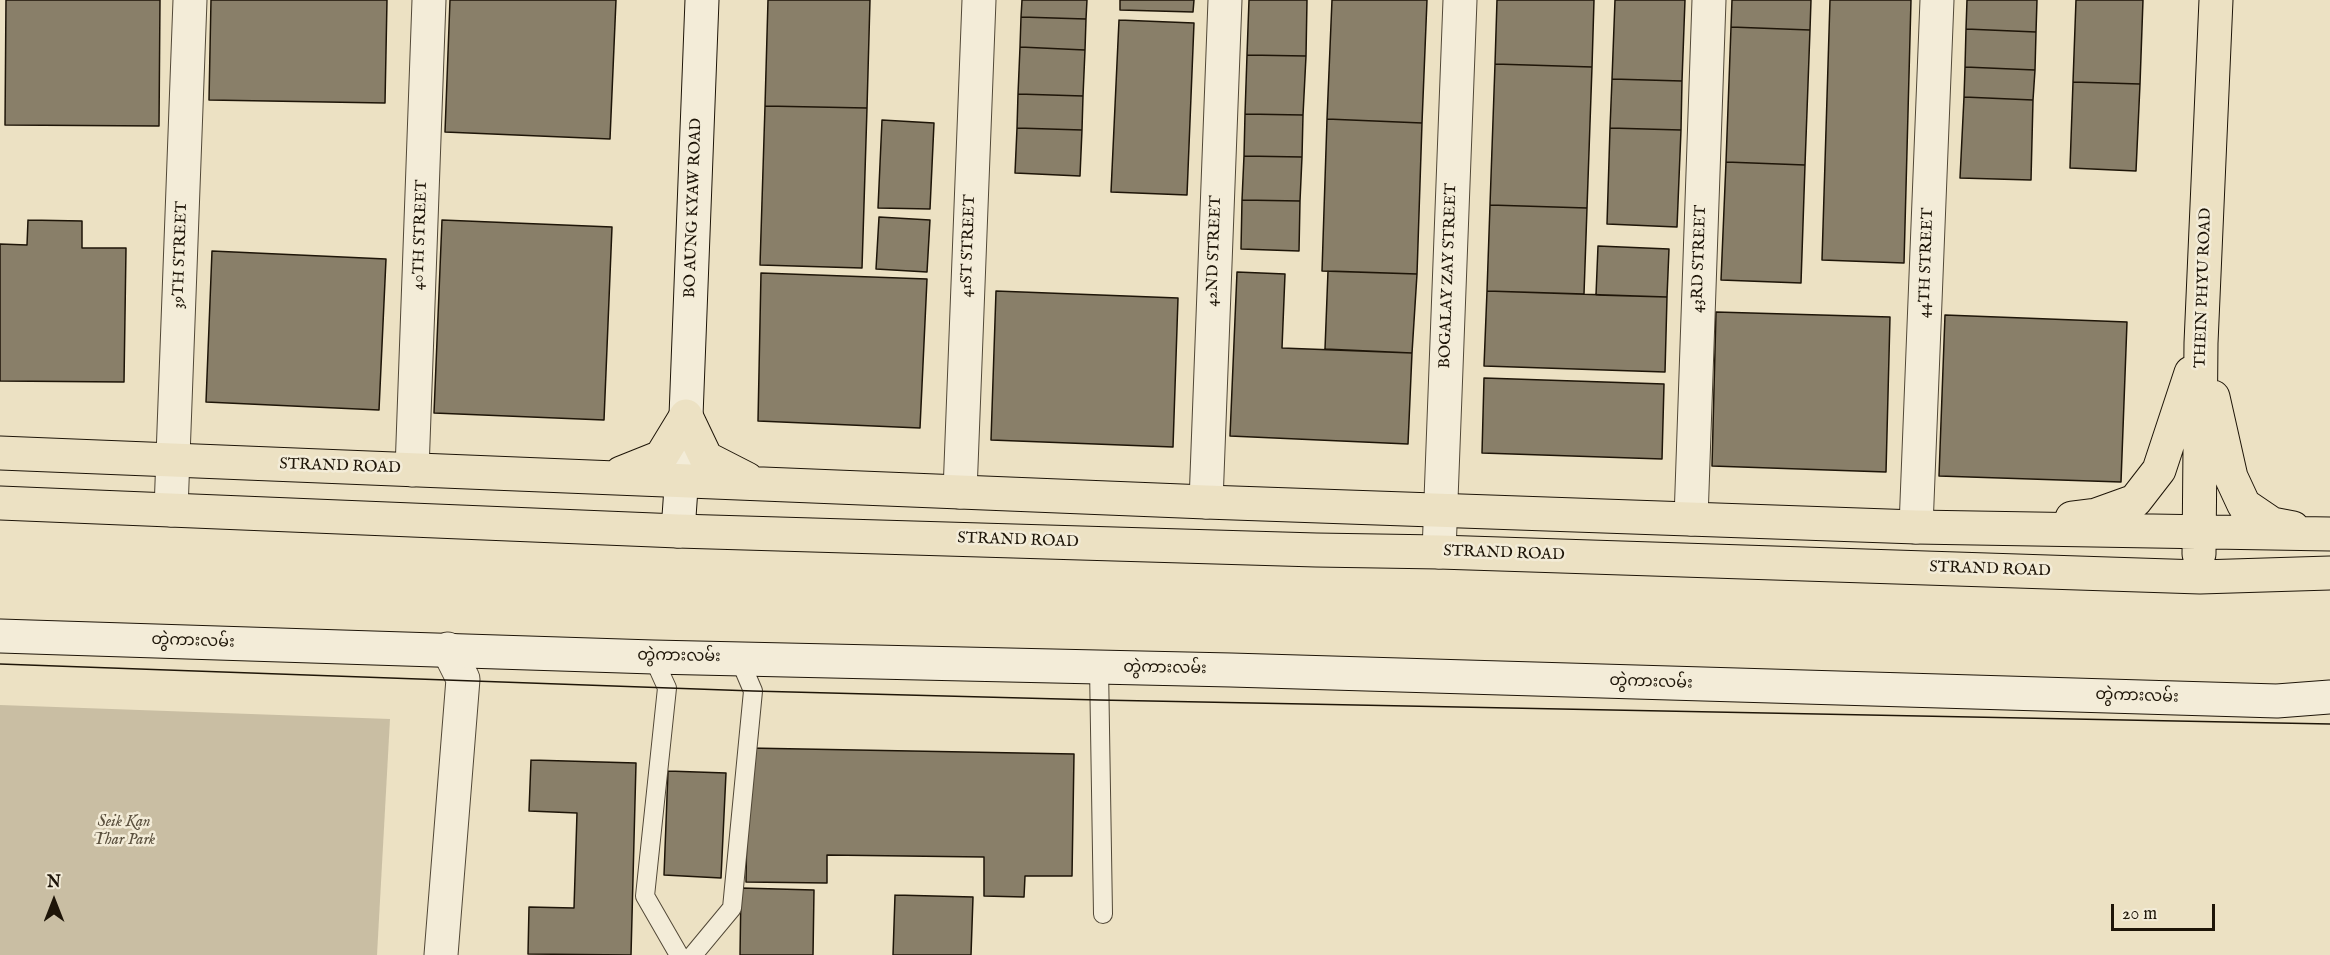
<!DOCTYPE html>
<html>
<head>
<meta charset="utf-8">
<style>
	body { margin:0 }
	#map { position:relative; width:2330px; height:955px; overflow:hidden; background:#ece1c3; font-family:"IM FELL English",serif }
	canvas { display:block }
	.north { position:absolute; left:24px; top:871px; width:60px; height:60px; -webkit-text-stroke:4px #f3ecd8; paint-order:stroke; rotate:0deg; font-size:16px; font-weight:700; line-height:24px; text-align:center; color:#1e1508 }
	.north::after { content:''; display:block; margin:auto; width:21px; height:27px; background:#1e1508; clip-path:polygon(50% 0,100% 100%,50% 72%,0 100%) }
	.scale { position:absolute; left:2111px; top:904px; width:104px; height:27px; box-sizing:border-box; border:3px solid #1e1508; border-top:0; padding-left:8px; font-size:18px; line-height:21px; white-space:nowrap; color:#1e1508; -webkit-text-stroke:4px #f3ecd8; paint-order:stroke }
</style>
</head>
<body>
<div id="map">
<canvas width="2330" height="955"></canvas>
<div class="north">N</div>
<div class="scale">20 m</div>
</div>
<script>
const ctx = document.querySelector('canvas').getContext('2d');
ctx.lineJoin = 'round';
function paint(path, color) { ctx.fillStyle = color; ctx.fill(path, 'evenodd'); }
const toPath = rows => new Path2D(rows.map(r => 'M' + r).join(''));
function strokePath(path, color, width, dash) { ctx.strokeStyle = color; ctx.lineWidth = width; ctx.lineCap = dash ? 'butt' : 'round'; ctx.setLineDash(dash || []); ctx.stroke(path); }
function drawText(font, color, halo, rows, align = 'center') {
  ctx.font = font + ' "IM FELL English","Noto Sans Myanmar",serif'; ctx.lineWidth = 5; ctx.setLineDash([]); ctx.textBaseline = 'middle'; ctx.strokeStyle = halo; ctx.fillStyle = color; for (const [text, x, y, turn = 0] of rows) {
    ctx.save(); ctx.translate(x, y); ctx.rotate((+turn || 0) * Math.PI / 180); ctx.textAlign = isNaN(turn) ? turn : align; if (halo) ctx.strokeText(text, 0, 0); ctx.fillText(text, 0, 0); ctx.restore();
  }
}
const green = toPath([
	[0,705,390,719,377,955,0,955]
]);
const building = toPath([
	[6,0,160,0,159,126,5,125,6,0],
	[211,0,387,0,385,103,209,100,211,0],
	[450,0,616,0,610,139,445,132,450,0],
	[768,0,870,0,867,108,765,106,768,0],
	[1022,0,1087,0,1086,19,1021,17,1022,0],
	[1120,0,1194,0,1193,12,1120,10,1120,0],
	[1249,0,1307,0,1306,56,1247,55,1249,0],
	[1332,0,1427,0,1422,123,1327,119,1332,0],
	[1497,0,1594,0,1592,67,1495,64,1497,0],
	[1615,0,1685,0,1682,81,1612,79,1615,0],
	[1732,0,1811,0,1810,30,1731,27,1732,0],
	[1830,0,1911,0,1904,263,1822,260,1830,0],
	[1967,0,2037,0,2036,32,1966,29,1967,0],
	[2076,0,2143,0,2140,84,2073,82,2076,0],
	[1021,17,1086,19,1085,50,1020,47,1021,17],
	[1119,20,1194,23,1187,195,1111,192,1119,20],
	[1731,27,1810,30,1805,165,1726,162,1731,27],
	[1966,29,2036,32,2035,70,1965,67,1966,29],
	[1020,47,1085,50,1083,96,1018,94,1020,47],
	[1247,55,1306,56,1303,115,1245,114,1247,55],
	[1495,64,1592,67,1587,208,1490,205,1495,64],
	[1965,67,2035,70,2033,100,1964,97,1965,67],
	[1612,79,1682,81,1681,130,1610,128,1612,79],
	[2073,82,2140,84,2136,171,2070,168,2073,82],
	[1018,94,1083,96,1082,130,1017,128,1018,94],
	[1964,97,2033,100,2031,180,1960,178,1964,97],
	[765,106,867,108,862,268,760,265,765,106],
	[1245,114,1303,115,1302,157,1244,156,1245,114],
	[1327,119,1422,123,1417,274,1322,271,1327,119],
	[882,120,934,123,930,209,878,208,882,120],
	[1017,128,1082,130,1080,176,1015,173,1017,128],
	[1610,128,1681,130,1677,227,1607,224,1610,128],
	[1244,156,1302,157,1300,201,1242,200,1244,156],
	[1726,162,1805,165,1801,283,1721,280,1726,162],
	[1242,200,1300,201,1299,251,1241,249,1242,200],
	[1490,205,1587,208,1584,294,1487,291,1490,205],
	[879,217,930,220,927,272,876,269,879,217],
	[28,220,82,221,82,248,126,248,124,382,0,381,0,244,27,245,28,220],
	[442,220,612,227,604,420,434,413,442,220],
	[1598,246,1669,249,1667,297,1596,295,1598,246],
	[212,251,386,259,379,410,206,402,212,251],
	[1328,271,1417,274,1412,353,1325,349,1328,271],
	[1237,272,1285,274,1282,348,1412,353,1408,444,1230,436,1237,272],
	[761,273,927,279,920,428,758,421,761,273],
	[996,291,1178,298,1173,447,991,440,996,291],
	[1487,291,1667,297,1665,372,1484,366,1487,291],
	[1716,312,1890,317,1886,472,1712,466,1716,312],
	[1945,315,2127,322,2121,482,1939,476,1945,315],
	[1484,378,1664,384,1662,459,1482,453,1484,378],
	[748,748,1074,754,1072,876,1025,876,1024,897,984,896,984,857,827,855,827,883,746,882,748,748],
	[531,760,636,763,631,955,528,954,529,907,574,908,577,813,529,811,531,760],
	[668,771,726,773,721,878,664,875,668,771],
	[741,888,814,890,813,955,740,955,741,888],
	[895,895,973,897,971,955,893,955,895,895]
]);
const service = toPath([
	[653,657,667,688,645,896,679,955],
	[1099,667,1103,914],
	[693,955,732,908,753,691,739,658]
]);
const minor = toPath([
	[412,470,429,0],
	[960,492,979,0],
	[1206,502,1225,0],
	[171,510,190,0],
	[1691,519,1709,0],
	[1916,527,1937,0],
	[1439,552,1460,0],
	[441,955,463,679,448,649]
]);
const secondary = toPath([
	[678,531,686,416,702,0],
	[0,636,653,657,1231,670,2277,701,2330,697]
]);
const primary = toPath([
	[2213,397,2231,477,2244,505,2272,524,2293,528],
	[686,416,706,458,747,479],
	[0,453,1206,502,1916,527,2330,534],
	[621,473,661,457,686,416],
	[0,503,678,531,1316,550,1439,552,2200,577,2330,573],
	[2072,518,2096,515,2135,501,2159,470,2191,373],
	[2199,554,2201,343,2216,0]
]);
const tram = toPath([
	[0,664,753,691,1099,700,2330,724]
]);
const streetNames = [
	["BO AUNG KYAW ROAD",694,208,-88],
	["40TH STREET",421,235,-88],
	["41ST STREET",969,246,-88],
	["42ND STREET",1215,251,-88],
	["39TH STREET",181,255,-88],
	["43RD STREET",1700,259,-88],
	["44TH STREET",1927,263,-88],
	["BOGALAY ZAY STREET",1449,276,-88],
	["THEIN PHYU ROAD",2204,288,-88],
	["STRAND ROAD",340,467,2],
	["STRAND ROAD",1018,541,2],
	["STRAND ROAD",1504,554,2],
	["STRAND ROAD",1990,570,2],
	["တွဲကားလမ်း",193,642,2],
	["တွဲကားလမ်း",679,657,1],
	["တွဲကားလမ်း",1165,669,1],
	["တွဲကားလမ်း",1651,683,2],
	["တွဲကားလမ်း",2137,697,2]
];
const parkNames = [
	["Seik Kan",124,823],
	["Thar Park",124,841]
];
paint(green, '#c9bea3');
paint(building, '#897f69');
strokePath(building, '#1e1508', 1.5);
strokePath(service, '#524837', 20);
strokePath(minor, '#524837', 35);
strokePath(secondary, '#1e1508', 35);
strokePath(primary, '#1e1508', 35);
strokePath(service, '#f3ecd8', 18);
strokePath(minor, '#f3ecd8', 33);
strokePath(secondary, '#f3ecd8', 33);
strokePath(primary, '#ece1c3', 33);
strokePath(tram, '#1e1508', 1.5);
drawText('16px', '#1e1508', '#f3ecd8', streetNames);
drawText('italic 16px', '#5a503e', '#f3ecd8', parkNames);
</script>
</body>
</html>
